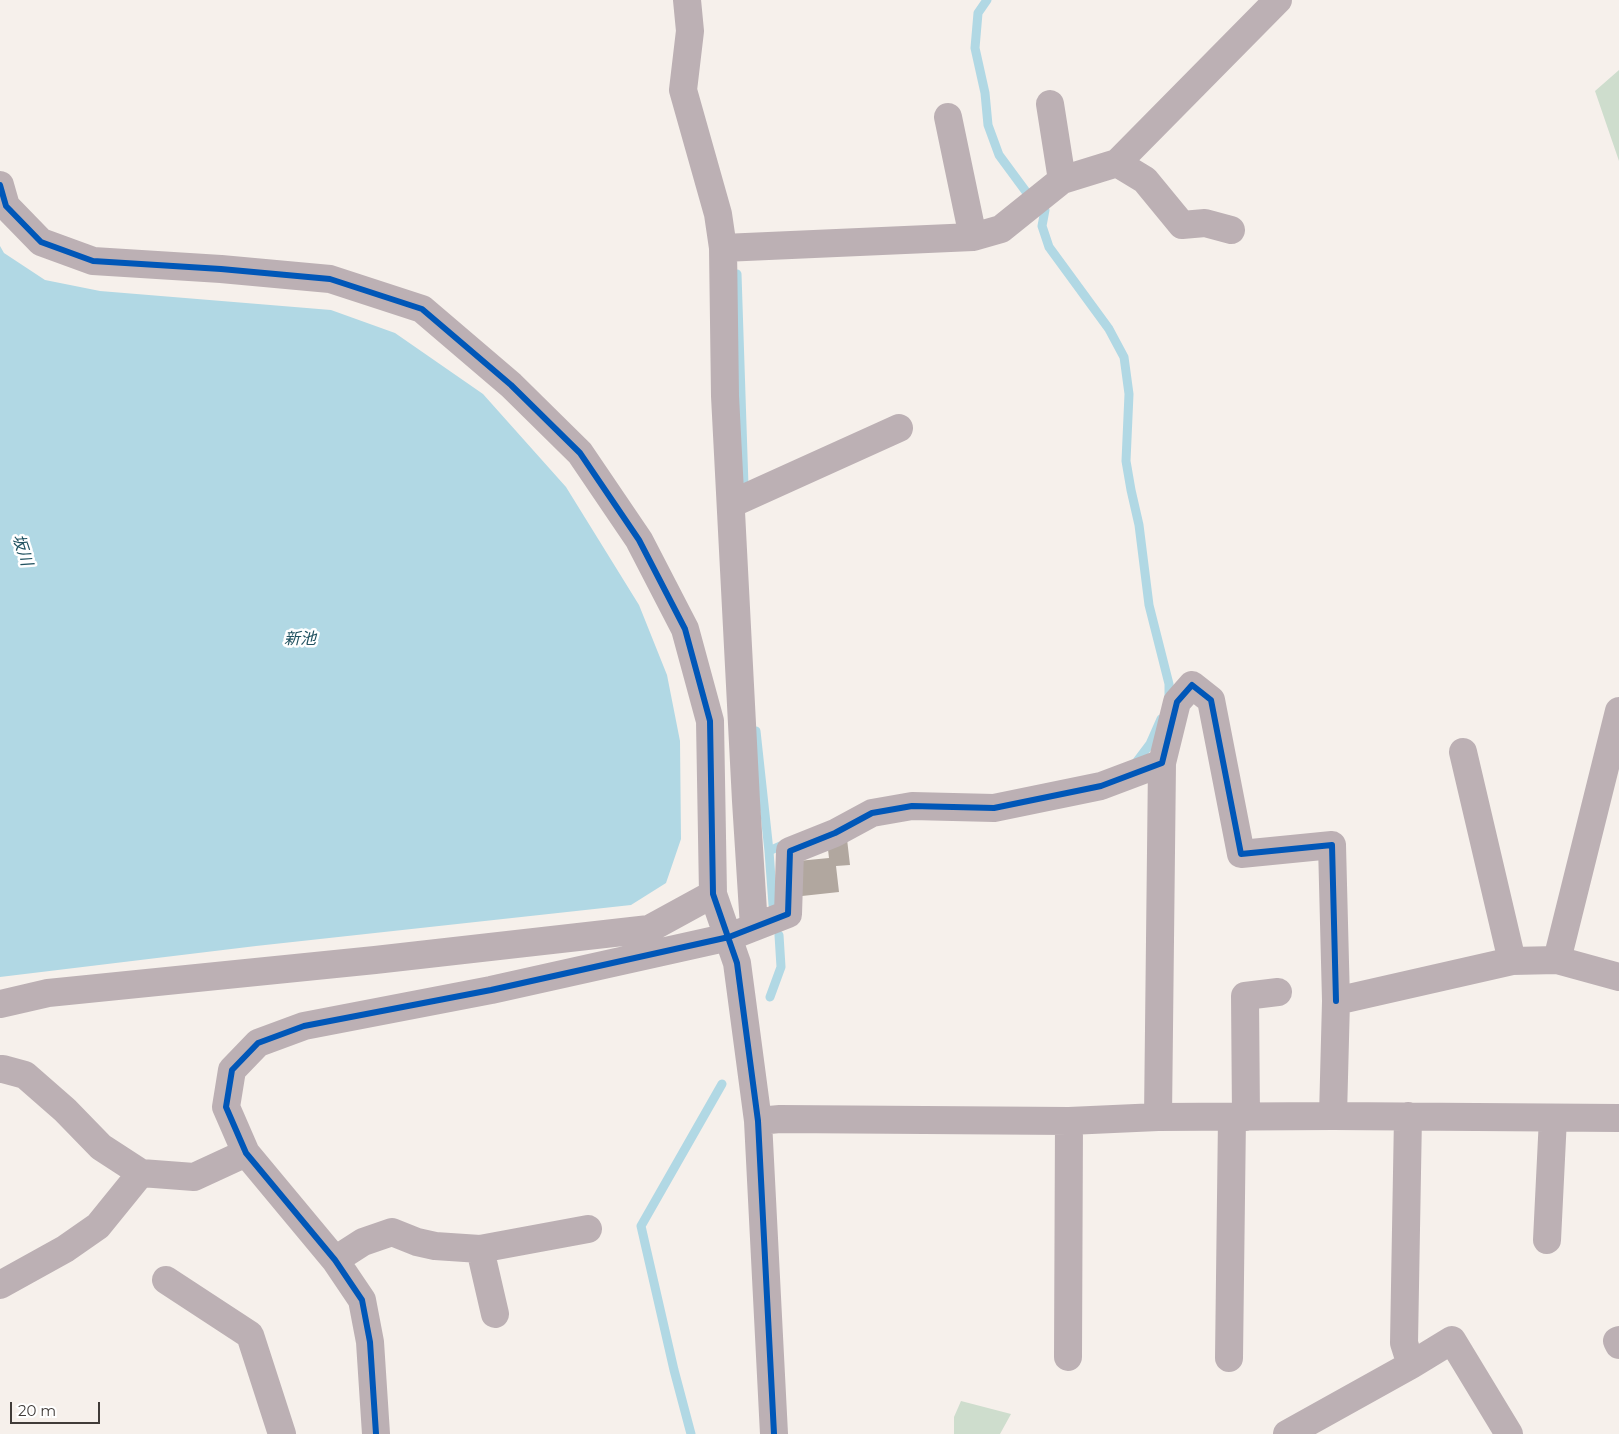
<!DOCTYPE html>
<html>
<head>
<meta charset="utf-8">
<style>
	body { margin:0 }
	#map { position:relative; width:1619px; height:1434px; overflow:hidden; background:#f6f0eb; font-family:Montserrat,sans-serif }
	canvas { display:block }
	.scale { position:absolute; left:10px; top:1402px; width:90px; height:22px; box-sizing:border-box; border:2px solid #403b38; border-top:0; padding-left:6px; font-size:15px; line-height:18px; white-space:nowrap; color:#403b38; -webkit-text-stroke:4px #fff; paint-order:stroke }
</style>
</head>
<body>
<div id="map">
<canvas width="1619" height="1434"></canvas>
<div class="scale">20 m</div>
</div>
<script>
const ctx = document.querySelector('canvas').getContext('2d');
ctx.lineJoin = 'round';
function paint(path, color) { ctx.fillStyle = color; ctx.fill(path, 'evenodd'); }
const toPath = rows => new Path2D(rows.map(r => 'M' + r).join(''));
function strokePath(path, color, width, dash) { ctx.strokeStyle = color; ctx.lineWidth = width; ctx.lineCap = dash ? 'butt' : 'round'; ctx.setLineDash(dash || []); ctx.stroke(path); }
function drawText(font, color, halo, rows, align = 'center') {
  ctx.font = font + ' Montserrat,"Noto Sans JP",sans-serif'; ctx.lineWidth = 5; ctx.setLineDash([]); ctx.textBaseline = 'middle'; ctx.strokeStyle = halo; ctx.fillStyle = color; for (const [text, x, y, turn = 0] of rows) {
    ctx.save(); ctx.translate(x, y); ctx.rotate((+turn || 0) * Math.PI / 180); ctx.textAlign = isNaN(turn) ? turn : align; if (halo) ctx.strokeText(text, 0, 0); ctx.fillText(text, 0, 0); ctx.restore();
  }
}
const green = toPath([
	[1619,70,1619,161,1595,91],
	[961,1401,1011,1414,1000,1434,954,1434,954,1417]
]);
const water = toPath([
	[0,246,4,253,45,280,100,291,331,310,395,333,483,394,566,487,639,605,667,675,680,741,681,839,666,883,631,905,256,946,0,977]
]);
const stream = toPath([
	[987,0,978,13,975,48,985,93,988,125,999,155,1027,193],
	[1045,210,1042,226,1049,247,1109,329,1124,357,1129,394,1126,461,1131,490,1139,525,1149,605,1169,684,1169,701],
	[737,274,744,486],
	[756,731,769,851,773,905],
	[1135,764,1150,744,1161,719],
	[769,851,789,842],
	[770,997,781,967,779,935],
	[691,1434,674,1370,641,1226,722,1084]
]);
const building = toPath([
	[847,839,850,865,836,866,839,892,802,896,798,861,829,858,827,841]
]);
const street = toPath([
	[687,0,690,31,683,90,718,214,723,248,725,396,746,801,754,927],
	[1050,104,1062,180],
	[948,117,973,237],
	[1117,163,1145,180,1182,225,1205,223,1231,230],
	[0,185,6,206,41,242,93,261,221,269,330,279,422,309,511,385,580,453,639,540,685,629,710,721,713,894,737,963,758,1121,774,1434],
	[723,248,973,237,1001,229,1062,180,1117,163,1278,0],
	[731,504,899,428],
	[1463,752,1512,961],
	[1557,960,1619,711],
	[0,1004,48,993,375,960,649,929,713,894],
	[0,1069,3,1069,25,1075,65,1110,101,1147,141,1173,194,1177,246,1153],
	[1333,1116,1336,1001,1512,961,1557,960,1619,977],
	[1408,1116,1404,1343,1411,1365,1452,1340,1509,1434],
	[1158,1117,1162,763],
	[1246,1117,1245,996,1278,992],
	[758,1121,780,1119,1069,1121,1158,1117,1333,1116,1619,1118],
	[1547,1240,1553,1118],
	[480,1249,495,1314],
	[335,1260,363,1242,392,1232,417,1242,435,1246,480,1249,588,1229],
	[166,1280,250,1335,282,1434],
	[0,1285,65,1249,98,1226,141,1173],
	[1619,1340,1617,1341,1619,1345],
	[1068,1357,1069,1121],
	[1229,1358,1232,1117],
	[376,1434,370,1342,362,1300,335,1260,246,1153,226,1107,232,1070,258,1043,304,1026,491,990,729,937,788,914,790,851,835,833,872,813,912,806,994,808,1101,786,1162,763,1177,702,1192,685,1211,700,1241,854,1332,845,1336,1001],
	[1287,1434,1411,1365]
]);
const cycleway = toPath([
	[0,185,6,206,41,242,93,261,221,269,330,279,422,309,511,385,580,453,639,540,685,629,710,721,713,894,737,963,758,1121,774,1434],
	[376,1434,370,1342,362,1300,335,1260,246,1153,226,1107,232,1070,258,1043,304,1026,491,990,729,937,788,914,790,851,835,833,872,813,912,806,994,808,1101,786,1162,763,1177,702,1192,685,1211,700,1241,854,1332,845,1336,1001]
]);
const waterNames = [
	["坂川",22,550,72],
	["新池",300,639]
];
paint(green, '#ceddcd');
paint(water, '#b1d8e4');
strokePath(stream, '#b1d8e4', 9);
paint(building, '#b1a79f');
strokePath(street, '#bcb0b4', 28);
strokePath(cycleway, '#0057b8', 6);
drawText('italic 16px', '#215260', '#fff', waterNames);
</script>
</body>
</html>
